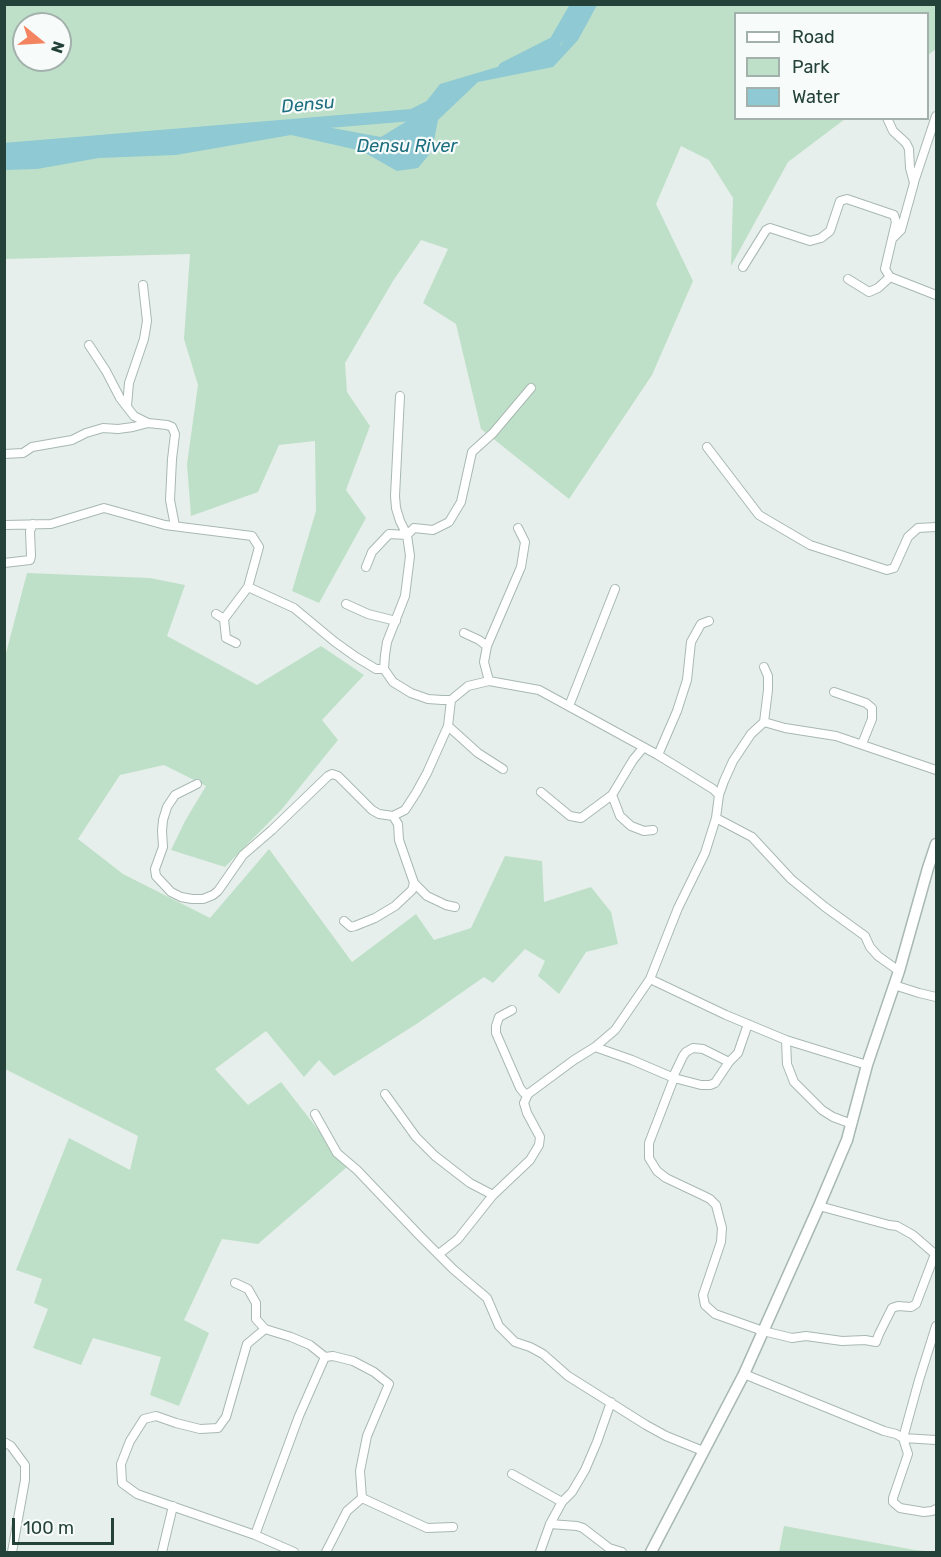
<!DOCTYPE html>
<html>
<head>
<meta charset="utf-8">
<style>
	body { margin:0 }
	#map { position:relative; width:941px; height:1557px; overflow:hidden; background:#e6efeb; font-family:Rubik,sans-serif }
	canvas { display:block }
	.frame { position:absolute; inset:0; border:6px solid #24423a; pointer-events:none }
	.legend { position:absolute; left:734px; top:12px; width:195px; height:108px; box-sizing:border-box; background:#f7fbf9; border:2px solid #a3b1ad; margin:0; padding:8px 10px; list-style:none; font-size:18px; color:#24423a }
	.legend li { display:flex; align-items:center; gap:12px; height:30px }
	.legend b { width:30px; border:2px solid #a3b1ad }
	.north { position:absolute; left:12px; top:12px; width:60px; height:60px; box-sizing:border-box; background:#f7fbf9; border:2px solid #a3b1ad; border-radius:50%; rotate:108deg; font-size:16px; font-weight:700; line-height:24px; text-align:center; color:#24423a }
	.north::after { content:''; display:block; margin:auto; width:21px; height:27px; background:#f4845f; clip-path:polygon(50% 0,100% 100%,50% 72%,0 100%) }
	.scale { position:absolute; left:12px; top:1518px; width:102px; height:27px; box-sizing:border-box; border:3px solid #24423a; border-top:0; padding-left:8px; font-size:18px; line-height:21px; white-space:nowrap; color:#24423a; -webkit-text-stroke:4px #f7fbf9; paint-order:stroke }
</style>
</head>
<body>
<div id="map">
<canvas width="941" height="1557"></canvas>
<div class="frame"></div>
<ul class="legend">
<li><b style="height:8px;background:#fff"></b>Road</li>
<li><b style="height:16px;background:#bfe0c8"></b>Park</li>
<li><b style="height:16px;background:#8ec9d4"></b>Water</li>
</ul>
<div class="north">N</div>
<div class="scale">100 m</div>
</div>
<script>
const ctx = document.querySelector('canvas').getContext('2d');
ctx.lineJoin = 'round';
function paint(path, color) { ctx.fillStyle = color; ctx.fill(path, 'evenodd'); }
const toPath = rows => new Path2D(rows.map(r => 'M' + r).join(''));
function strokePath(path, color, width, dash) { ctx.strokeStyle = color; ctx.lineWidth = width; ctx.lineCap = dash ? 'butt' : 'round'; ctx.setLineDash(dash || []); ctx.stroke(path); }
function drawText(font, color, halo, rows, align = 'center') {
  ctx.font = font + ' Rubik,sans-serif'; ctx.lineWidth = 4.5; ctx.setLineDash([]); ctx.textBaseline = 'middle'; ctx.strokeStyle = halo; ctx.fillStyle = color; for (const [text, x, y, turn = 0] of rows) {
    ctx.save(); ctx.translate(x, y); ctx.rotate((+turn || 0) * Math.PI / 180); ctx.textAlign = isNaN(turn) ? turn : align; if (halo) ctx.strokeText(text, 0, 0); ctx.fillText(text, 0, 0); ctx.restore();
  }
}
const green = toPath([
	[936,4,936,49,928,55,928,14,736,14,736,118,845,119,788,162,731,266,733,198,709,160,681,146,656,204,693,281,652,375,569,499,481,429,456,324,423,303,448,249,421,240,393,281,345,363,347,392,370,426,346,490,366,518,319,603,292,591,316,511,315,441,279,445,258,492,191,516,187,464,198,385,184,339,190,254,5,259,4,5],
	[24,24,60,24,60,60,24,60],
	[27,573,150,578,185,585,167,636,257,685,321,646,364,675,322,720,338,740,282,809,225,867,171,850,185,821,206,786,164,765,120,775,78,839,123,874,210,918,269,849,352,962,416,914,434,940,471,928,505,856,542,861,544,902,591,887,611,912,618,944,586,952,559,994,538,976,545,961,525,949,493,983,484,977,418,1023,334,1076,319,1060,304,1077,266,1031,215,1069,248,1105,281,1082,347,1167,258,1244,222,1239,184,1320,209,1333,179,1406,150,1395,161,1357,93,1338,81,1365,33,1348,48,1309,34,1303,42,1279,16,1270,69,1138,130,1170,138,1136,5,1069,5,657],
	[784,1526,915,1550,936,1552,779,1552]
]);
const water = toPath([
	[577,5,597,5,578,40,553,67,478,82,438,120,432,151,418,168,397,171,362,151,291,135,176,155,99,158,37,169,5,170,5,154,59,150,161,137,261,129,300,122,381,137,415,116,440,84,531,57,561,45]
]);
const river = toPath([
	[504,68,555,42,577,4],
	[4,149,412,115,432,105]
]);
const minor = toPath([
	[887,118,893,131,906,143,909,149,910,168,914,183,901,230,894,237],
	[914,182,936,116],
	[743,267,766,230,770,228,810,241,821,238,830,231,840,201,847,199,894,215,896,222,885,269,890,277,936,295],
	[848,279,869,292,878,288,890,277],
	[89,345,106,371,120,398,134,416,148,423,167,425,172,427,175,434,172,459,170,500,175,526],
	[400,396,395,496,396,508,400,521,407,535,410,556,405,596,387,642,385,655,384,669,393,682,411,693,428,699,442,700,451,700,468,686,489,681,539,690,658,755,713,789,719,795],
	[127,406,129,383,144,339,147,321,143,285],
	[707,447,759,515,810,545,887,570,894,568,908,537,918,528,936,527],
	[4,454,23,453,32,447,72,440,86,433,103,428,118,429,133,427,148,423],
	[5,525,51,524,104,508,165,525,252,536,259,547,248,587,224,619,226,638,236,643],
	[4,563,30,560,31,556,30,531,33,524],
	[366,567,372,552,389,534,407,535,414,528,433,530,449,522,461,502,472,452,493,433,531,388],
	[248,587,294,608,335,642,356,657,376,669,384,669],
	[346,604,368,614,396,621],
	[216,614,224,619],
	[464,633,479,640,487,646,484,662,489,681],
	[487,646,521,567,525,542,518,528],
	[834,692,866,703,872,708,872,719,862,744],
	[569,706,615,589],
	[764,722,785,728,836,736,936,770],
	[448,726,478,753,503,769],
	[658,755,677,711,687,680,691,642,701,624,709,621],
	[197,784,175,795,167,807,163,820,162,831,163,847,155,869,156,876,171,892,181,897,192,899,203,899,213,895,218,891,243,855,272,830,328,776,332,774,338,776,372,810,379,814,393,816,405,810,416,793,427,773,448,726,451,700],
	[541,792,570,816,581,818,612,795,633,760,643,748],
	[612,795,620,816,631,826,644,831,653,830],
	[716,818,752,837,791,879,825,907,865,936,870,947,878,956,899,971],
	[414,883,427,896,446,905,455,907],
	[344,921,351,927,355,926,375,918,395,906,412,890,414,883,399,840,398,824,393,816],
	[650,979,726,1015,786,1040,867,1065],
	[894,985,919,993,936,997],
	[512,1010,499,1017,496,1026,496,1033,520,1088,524,1093,528,1094],
	[786,1040,787,1064,794,1082,822,1110,833,1117,852,1124],
	[595,1047,632,1060,674,1078,701,1085,710,1085,715,1083,729,1062,738,1053,748,1024],
	[673,1077,683,1056,686,1052,693,1048,703,1049,729,1062],
	[674,1078,649,1143,649,1158,657,1171,666,1178,702,1195,710,1199,716,1205,722,1228,721,1242,703,1295,705,1305,715,1314,763,1331,792,1338,806,1336,842,1341,865,1340,876,1342,879,1334,892,1308,898,1306,911,1307,916,1304,935,1254],
	[385,1094,416,1137,435,1156,470,1183,493,1195],
	[315,1114,337,1153,357,1170,420,1236,453,1269,487,1298,499,1326,515,1342,530,1347,543,1354,568,1376,646,1425,666,1436,703,1451],
	[819,1206,889,1225,897,1226,913,1235,936,1255],
	[439,1254,458,1239,493,1195,530,1160,539,1145,540,1137,527,1113,524,1103,528,1094,574,1060,595,1047,615,1030,650,979,678,908,705,853,716,818,719,795,724,781,733,761,751,734,764,722,768,690,768,676,764,667],
	[235,1283,248,1289,256,1303,256,1319,265,1329,291,1337,310,1345,325,1357,299,1416,255,1535],
	[936,1326,919,1380,903,1438,908,1454,893,1498,893,1502,900,1508,924,1512,932,1511,936,1509],
	[265,1329,247,1344,226,1417,218,1428,200,1429,176,1423,156,1416,144,1419,130,1441,121,1464,122,1483,137,1494,255,1535,294,1552],
	[325,1357,333,1356,353,1361,374,1372,389,1384,367,1436,360,1471,362,1498],
	[744,1374,884,1431,896,1434,903,1438,936,1440],
	[4,1442,11,1446,25,1465,25,1480,12,1552],
	[512,1474,562,1502],
	[550,1524,577,1526,583,1528,609,1548,622,1552],
	[162,1552,173,1506],
	[326,1552,347,1511,362,1498,427,1528,453,1527],
	[540,1552,550,1524,562,1502,572,1492,585,1470,597,1442,611,1402]
]);
const tertiary = toPath([
	[651,1552,744,1374,819,1206,847,1140,867,1065,899,971,928,868,936,844]
]);
const waterNames = [
	["Densu",308,105,-5],
	["Densu River",407,147]
];
paint(green, '#bfe0c8');
paint(water, '#8ec9d4');
strokePath(river, '#8ec9d4', 12);
strokePath(minor, '#a8b8b2', 10);
strokePath(tertiary, '#a8b8b2', 13);
strokePath(minor, '#fff', 8);
strokePath(tertiary, '#fff', 10);
drawText('italic 18px', '#1c6f80', '#f7fbf9', waterNames);
</script>
</body>
</html>
